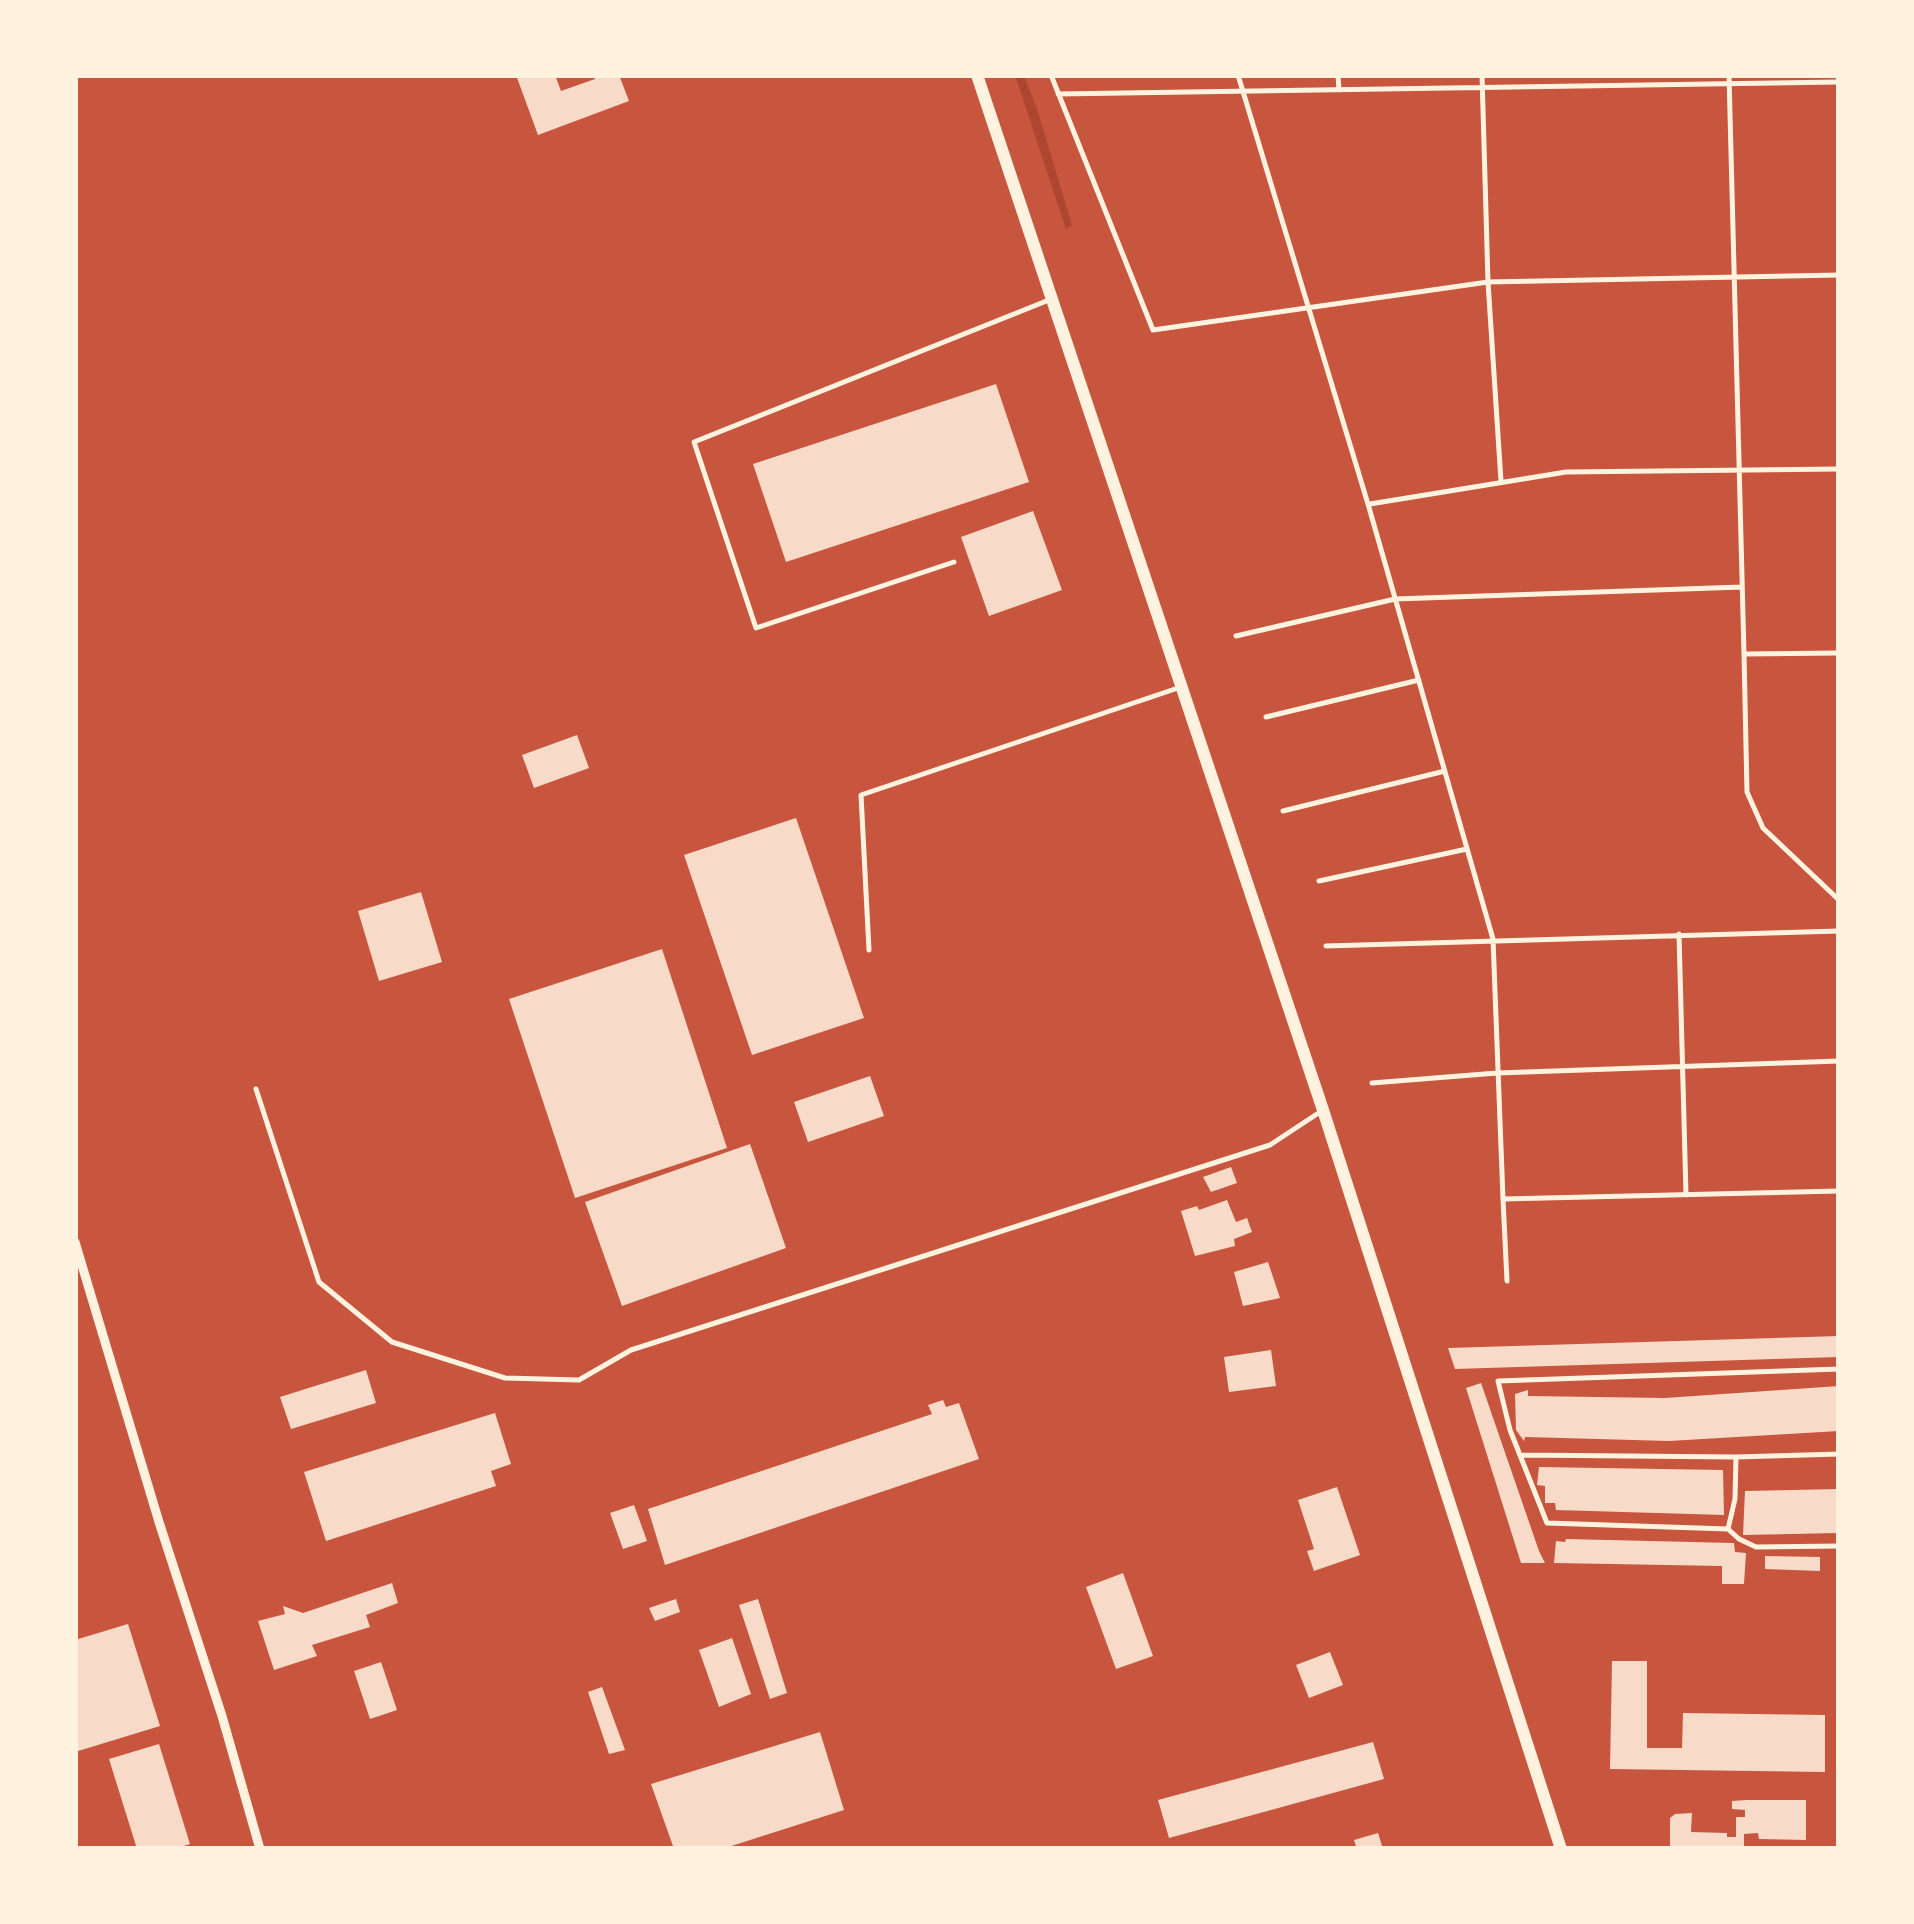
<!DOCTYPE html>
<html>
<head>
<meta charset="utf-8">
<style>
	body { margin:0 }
	#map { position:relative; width:1914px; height:1924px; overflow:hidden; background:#c8553d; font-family:Barlow,sans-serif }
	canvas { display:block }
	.frame { position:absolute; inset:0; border:78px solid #fff3e0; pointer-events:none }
</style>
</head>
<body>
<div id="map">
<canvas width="1914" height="1924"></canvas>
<div class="frame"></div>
</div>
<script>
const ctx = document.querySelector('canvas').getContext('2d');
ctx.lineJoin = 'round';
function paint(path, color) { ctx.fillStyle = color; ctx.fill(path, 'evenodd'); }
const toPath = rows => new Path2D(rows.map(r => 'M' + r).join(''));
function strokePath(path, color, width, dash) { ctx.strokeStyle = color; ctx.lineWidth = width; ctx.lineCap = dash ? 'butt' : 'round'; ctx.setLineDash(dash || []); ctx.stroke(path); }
const green = toPath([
	[1015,75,1024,75,1038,112,1072,225,1066,229]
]);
const building = toPath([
	[516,75,555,75,561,91,595,79,594,75,619,75,629,101,538,135],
	[996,384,1029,482,786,562,753,464],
	[1033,511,1062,590,989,616,961,537],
	[577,735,589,768,534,788,522,755],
	[796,818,864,1018,752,1055,684,855],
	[421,892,442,962,379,981,358,911],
	[662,949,727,1148,575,1198,509,999],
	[870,1076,884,1116,808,1142,794,1102],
	[750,1144,786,1248,622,1306,585,1202],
	[1231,1167,1237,1183,1211,1192,1203,1177],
	[1227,1200,1236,1222,1247,1218,1252,1232,1234,1239,1235,1246,1195,1256,1181,1211,1197,1206,1199,1210],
	[1268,1262,1280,1298,1243,1306,1234,1272],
	[1839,1336,1839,1357,1455,1369,1448,1348],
	[1271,1350,1276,1386,1229,1392,1224,1357],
	[366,1370,376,1403,291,1429,280,1397],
	[1481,1383,1539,1551,1545,1563,1521,1563,1466,1388],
	[1839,1386,1839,1431,1669,1441,1525,1437,1524,1441,1516,1430,1515,1394,1528,1390,1528,1396,1665,1398],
	[943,1400,946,1407,959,1403,979,1459,665,1565,648,1509,932,1414,928,1405],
	[495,1413,511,1464,491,1471,496,1486,326,1541,304,1472],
	[1539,1467,1723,1470,1724,1515,1556,1510,1555,1503,1545,1503,1545,1486,1537,1485],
	[1337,1487,1360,1555,1314,1571,1307,1551,1314,1549,1298,1500],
	[1839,1489,1839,1533,1743,1535,1745,1491],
	[634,1505,647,1541,623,1549,610,1513],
	[1566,1539,1734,1543,1735,1552,1746,1553,1744,1584,1722,1584,1722,1566,1554,1563,1556,1541,1565,1542],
	[1765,1556,1820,1557,1820,1571,1765,1569],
	[1123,1573,1153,1656,1116,1669,1086,1587],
	[392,1583,398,1603,366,1615,370,1627,312,1645,317,1656,274,1670,258,1621,285,1614,283,1606,303,1613],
	[676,1599,680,1612,655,1621,649,1608],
	[758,1599,787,1693,770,1699,739,1605],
	[128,1624,160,1726,75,1752,75,1640],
	[732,1638,751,1694,719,1707,699,1650],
	[1330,1652,1343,1685,1309,1698,1296,1665],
	[1612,1661,1647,1661,1647,1748,1682,1748,1683,1713,1825,1715,1825,1772,1610,1769],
	[381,1662,397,1710,370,1719,354,1671],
	[602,1687,625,1750,609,1754,588,1692],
	[820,1732,844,1810,722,1849,674,1849,651,1784],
	[1373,1742,1384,1779,1169,1838,1158,1800],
	[159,1744,190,1844,174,1849,137,1849,109,1759],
	[1747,1800,1806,1800,1806,1840,1759,1839,1758,1833,1744,1834,1744,1849,1670,1849,1670,1818,1675,1814,1692,1813,1691,1832,1727,1833,1727,1837,1736,1837,1736,1817,1745,1817,1745,1810,1732,1809,1732,1801],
	[1378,1833,1383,1849,1357,1849,1354,1840]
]);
const service = toPath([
	[1051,75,1153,330,1488,282,1839,275],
	[1238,75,1368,504,1493,939,1503,1199],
	[1338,75,1339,90],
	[1482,75,1488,282,1501,481],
	[1729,75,1744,654],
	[1058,94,1839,82],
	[1370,504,1566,472,1839,469],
	[954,562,756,628,694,442,1049,300],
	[1236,636,1395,599,1742,587],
	[1839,653,1744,654,1747,792,1763,828,1839,900],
	[1266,717,1419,680],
	[1283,811,1445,771],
	[1319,881,1467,849],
	[1679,934,1686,1195],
	[1326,946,1839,931],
	[869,950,861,795,1178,688],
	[1372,1083,1497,1073,1839,1061],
	[256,1089,319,1282,392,1342,505,1378,579,1380,631,1350,1270,1145,1320,1112],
	[1507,1281,1503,1199,1839,1191],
	[1839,1369,1498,1381,1510,1430,1547,1523,1728,1529,1739,1539,1756,1547,1839,1546],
	[1520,1455,1736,1457,1839,1454],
	[1728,1529,1735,1499,1736,1457]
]);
const minor = toPath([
	[75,1242,159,1522,222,1716,260,1849]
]);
const secondary = toPath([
	[977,75,1323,1110,1561,1849]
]);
paint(green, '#ae4732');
paint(building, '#f7dbc8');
strokePath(service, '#fff3e0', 5);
strokePath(minor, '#fff3e0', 9);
strokePath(secondary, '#fff3e0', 12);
</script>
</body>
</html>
